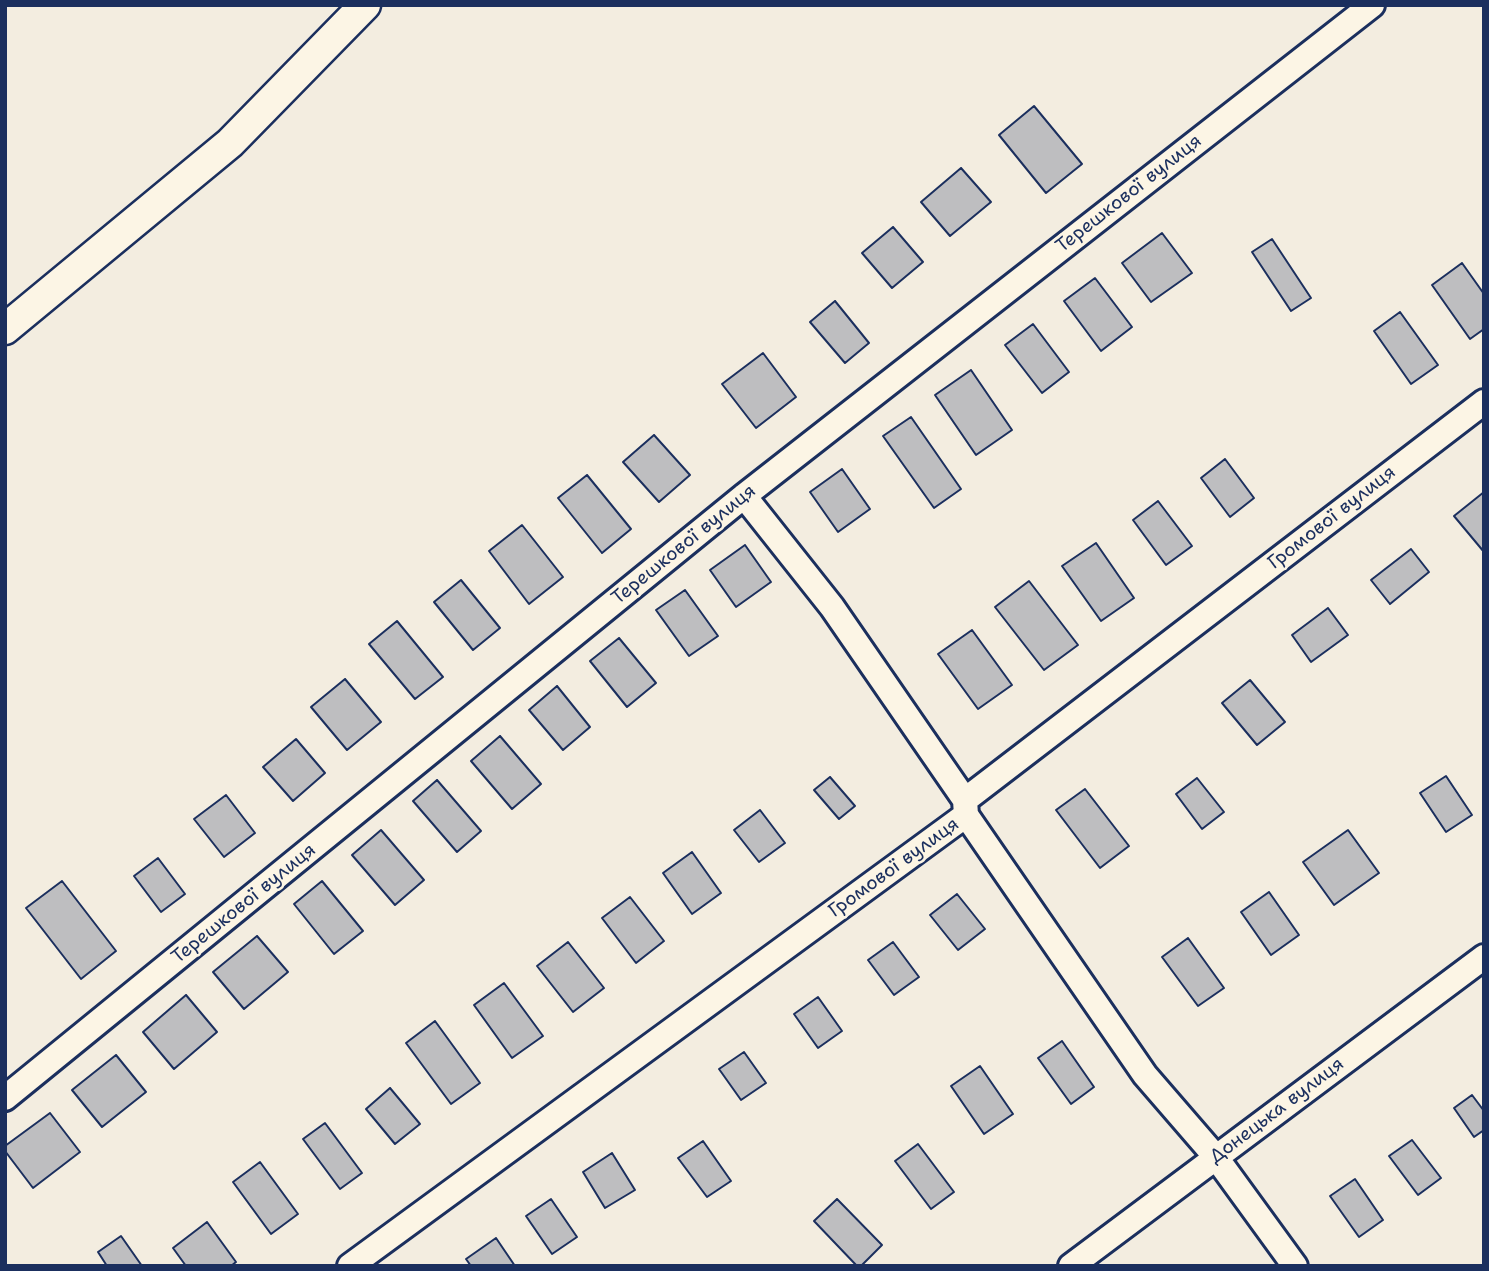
<!DOCTYPE html>
<html>
<head>
<meta charset="utf-8">
<style>
	body { margin:0 }
	#map { position:relative; width:1489px; height:1271px; overflow:hidden; background:#f3ede0; font-family:"Shantell Sans",sans-serif }
	canvas { display:block }
	.frame { position:absolute; inset:0; border:7px solid #1b2f5e; pointer-events:none }
</style>
</head>
<body>
<div id="map">
<canvas width="1489" height="1271"></canvas>
<div class="frame"></div>
</div>
<script>
const ctx = document.querySelector('canvas').getContext('2d');
ctx.lineJoin = 'round';
function paint(path, color) { ctx.fillStyle = color; ctx.fill(path, 'evenodd'); }
const toPath = rows => new Path2D(rows.map(r => 'M' + r).join(''));
function strokePath(path, color, width, dash) { ctx.strokeStyle = color; ctx.lineWidth = width; ctx.lineCap = dash ? 'butt' : 'round'; ctx.setLineDash(dash || []); ctx.stroke(path); }
function drawText(font, color, halo, rows, align = 'center') {
  ctx.font = font + ' "Shantell Sans",sans-serif'; ctx.lineWidth = 5; ctx.setLineDash([]); ctx.textBaseline = 'middle'; ctx.strokeStyle = halo; ctx.fillStyle = color; for (const [text, x, y, turn = 0] of rows) {
    ctx.save(); ctx.translate(x, y); ctx.rotate((+turn || 0) * Math.PI / 180); ctx.textAlign = isNaN(turn) ? turn : align; if (halo) ctx.strokeText(text, 0, 0); ctx.fillText(text, 0, 0); ctx.restore();
  }
}
const building = toPath([
	[1034,106,1082,164,1046,193,999,135,1034,106],
	[961,168,991,202,950,236,921,202,961,168],
	[893,227,923,262,892,288,862,253,893,227],
	[1162,233,1192,273,1151,302,1122,263,1162,233],
	[1272,239,1311,298,1291,311,1252,252,1272,239],
	[1462,263,1484,294,1484,329,1470,339,1432,285,1462,263],
	[1095,278,1132,327,1101,351,1064,301,1095,278],
	[835,301,869,343,845,363,810,322,835,301],
	[1400,312,1438,365,1411,384,1374,331,1400,312],
	[1033,324,1069,372,1042,393,1005,345,1033,324],
	[763,353,796,397,756,428,722,384,763,353],
	[971,370,1012,430,976,455,935,395,971,370],
	[911,417,961,489,934,508,883,436,911,417],
	[654,435,690,475,659,502,623,462,654,435],
	[1225,459,1254,498,1230,517,1201,478,1225,459],
	[842,469,870,509,838,532,810,492,842,469],
	[587,475,631,529,602,553,558,498,587,475],
	[1484,492,1484,552,1454,516,1484,492],
	[1158,501,1192,546,1166,565,1133,520,1158,501],
	[522,525,563,577,529,604,489,551,522,525],
	[1096,543,1134,598,1101,621,1062,566,1096,543],
	[745,545,771,582,736,607,710,570,745,545],
	[1411,549,1429,572,1390,604,1371,580,1411,549],
	[461,580,500,628,473,650,434,602,461,580],
	[1029,581,1078,645,1044,670,995,607,1029,581],
	[685,590,718,636,689,656,656,610,685,590],
	[1328,608,1348,635,1311,662,1292,635,1328,608],
	[397,621,443,677,415,699,369,644,397,621],
	[972,630,1012,685,978,709,938,654,972,630],
	[619,638,656,683,627,707,590,661,619,638],
	[345,679,381,722,347,750,311,707,345,679],
	[1250,680,1285,722,1257,745,1222,703,1250,680],
	[557,686,590,727,563,750,529,710,557,686],
	[500,736,541,784,512,809,471,761,500,736],
	[296,739,325,773,293,801,263,767,296,739],
	[1446,776,1472,815,1446,832,1420,793,1446,776],
	[830,777,855,806,839,819,814,790,830,777],
	[1197,778,1224,812,1202,829,1176,794,1197,778],
	[437,780,481,831,457,852,413,801,437,780],
	[1085,789,1129,846,1100,868,1056,810,1085,789],
	[226,795,255,833,224,857,194,819,226,795],
	[760,810,785,843,759,862,734,830,760,810],
	[381,830,424,880,395,905,352,855,381,830],
	[1348,830,1379,873,1334,905,1303,862,1348,830],
	[692,852,721,893,692,914,663,873,692,852],
	[158,858,185,894,161,912,134,876,158,858],
	[62,881,116,951,81,979,26,908,62,881],
	[322,881,363,931,334,954,294,904,322,881],
	[1269,892,1299,935,1271,955,1241,912,1269,892],
	[957,894,985,929,958,950,930,915,957,894],
	[630,897,664,941,636,963,602,918,630,897],
	[257,936,288,972,244,1009,213,972,257,936],
	[1188,938,1224,988,1198,1006,1162,957,1188,938],
	[568,942,604,988,573,1012,537,966,568,942],
	[893,942,919,977,894,995,868,960,893,942],
	[504,983,543,1036,512,1058,474,1005,504,983],
	[186,995,217,1032,174,1069,143,1032,186,995],
	[818,997,842,1031,818,1048,794,1014,818,997],
	[435,1021,480,1083,451,1104,406,1043,435,1021],
	[1062,1041,1094,1087,1071,1104,1038,1058,1062,1041],
	[744,1052,766,1083,741,1100,719,1069,744,1052],
	[116,1055,146,1092,102,1127,72,1090,116,1055],
	[980,1066,1013,1114,984,1134,951,1086,980,1066],
	[390,1088,420,1124,395,1144,366,1109,390,1088],
	[1472,1095,1484,1111,1484,1130,1474,1137,1454,1108,1472,1095],
	[50,1113,80,1152,33,1188,5,1151,5,1146,50,1113],
	[325,1123,362,1173,340,1189,303,1139,325,1123],
	[1412,1140,1441,1178,1418,1195,1389,1156,1412,1140],
	[703,1141,731,1181,707,1197,678,1158,703,1141],
	[918,1144,954,1192,931,1209,895,1161,918,1144],
	[612,1153,635,1190,605,1208,583,1172,612,1153],
	[260,1162,298,1214,271,1234,233,1182,260,1162],
	[1355,1179,1383,1220,1359,1237,1330,1196,1355,1179],
	[551,1199,577,1237,552,1254,526,1216,551,1199],
	[837,1199,882,1245,861,1266,857,1266,814,1221,837,1199],
	[207,1222,236,1262,231,1266,186,1266,173,1248,207,1222],
	[121,1236,142,1266,107,1266,98,1252,121,1236],
	[496,1238,515,1266,471,1266,466,1259,496,1238]
]);
const minor = toPath([
	[744,496,832,607,965,800],
	[966,815,1145,1075,1215,1156,1295,1266],
	[5,1098,744,496,1372,5],
	[350,1266,966,815,965,800,1484,402],
	[1071,1266,1484,957]
]);
const tertiary = toPath([
	[5,329,230,143,365,5]
]);
const streetNames = [
	["Терешкової вулиця",1129,194,-38],
	["Громової вулиця",1332,518,-38],
	["Терешкової вулиця",684,545,-39],
	["Громової вулиця",894,868,-36],
	["Терешкової вулиця",244,904,-39],
	["Донецька вулиця",1277,1111,-37]
];
paint(building, '#bebec0');
strokePath(building, '#1b2f5e', 2);
strokePath(minor, '#1b2f5e', 30);
strokePath(tertiary, '#1b2f5e', 35);
strokePath(minor, '#fcf5e5', 24);
strokePath(tertiary, '#fcf5e5', 30);
drawText('19px', '#1b2f5e', '#fcf5e5', streetNames);
</script>
</body>
</html>
